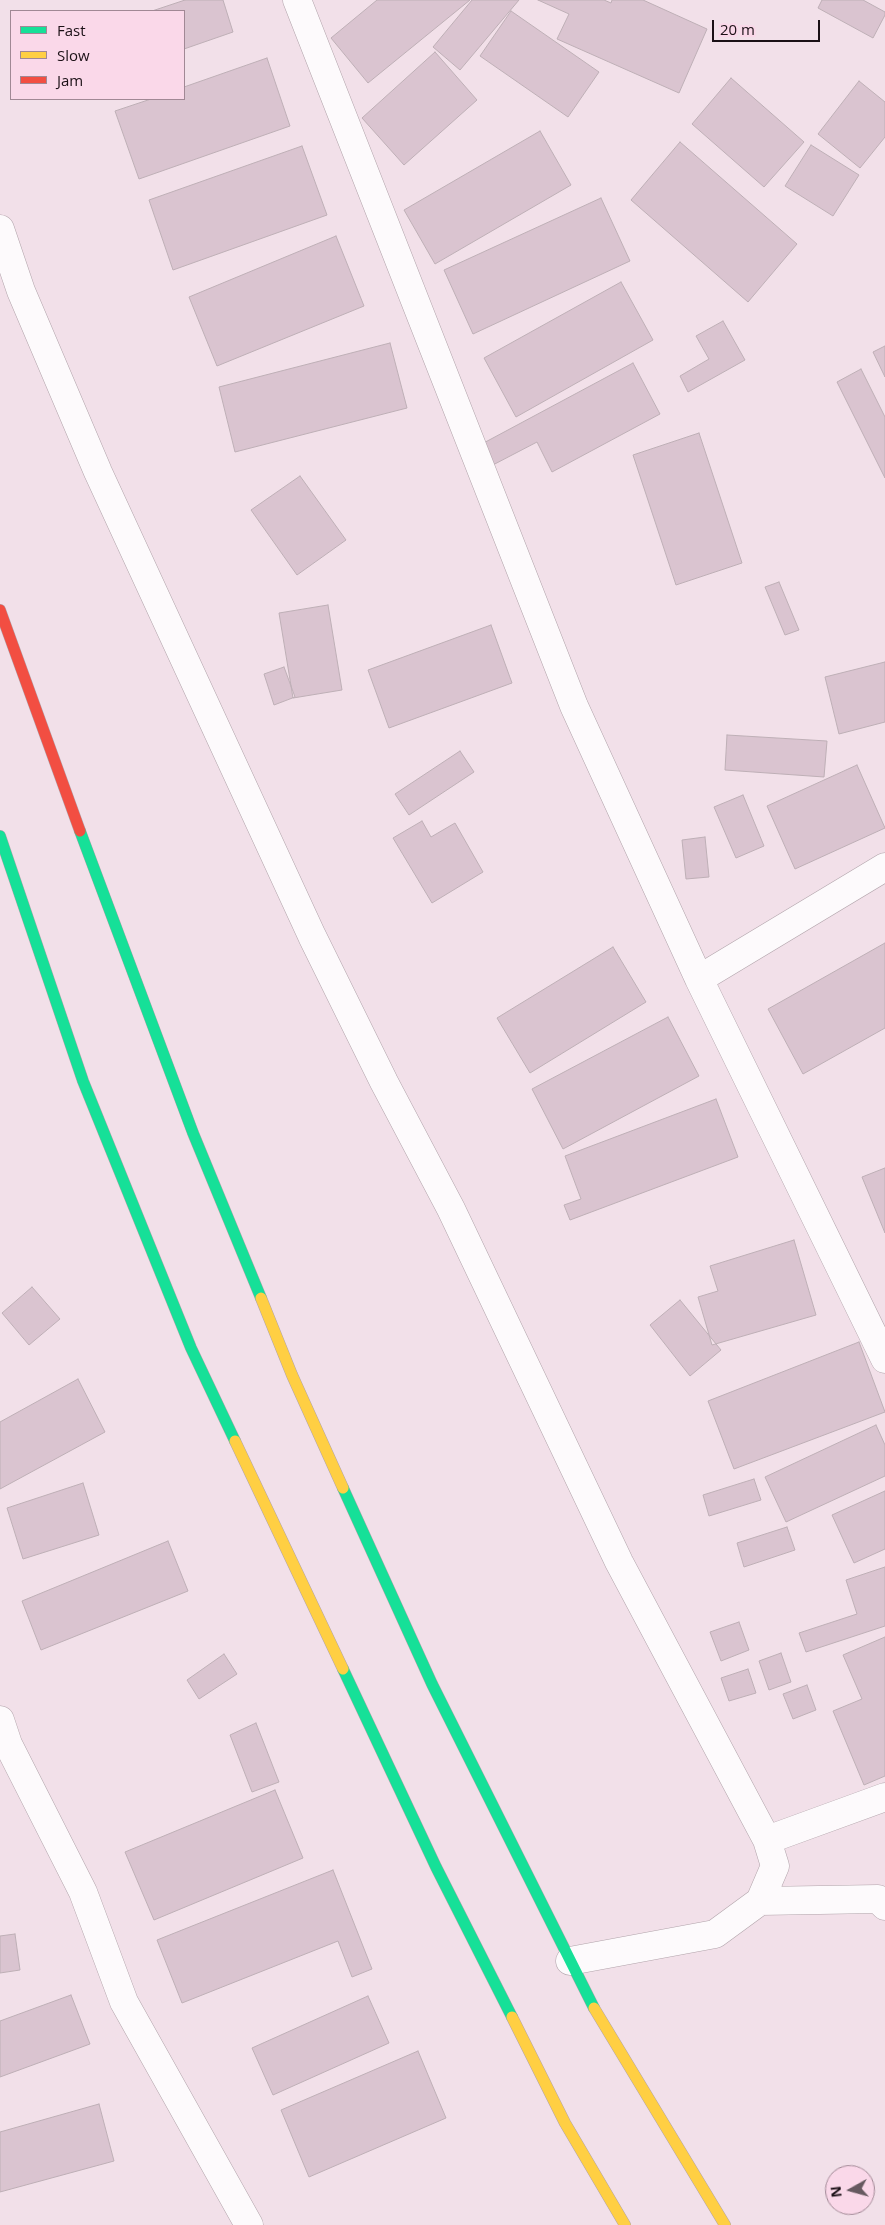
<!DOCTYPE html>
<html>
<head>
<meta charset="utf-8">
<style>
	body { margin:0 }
	#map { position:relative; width:885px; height:2225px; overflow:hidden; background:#f2e0e9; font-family:"Open Sans",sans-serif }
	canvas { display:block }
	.legend { position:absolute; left:10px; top:10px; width:175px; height:90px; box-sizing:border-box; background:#fad8e9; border:1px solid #a18895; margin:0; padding:6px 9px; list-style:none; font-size:15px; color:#1b1016 }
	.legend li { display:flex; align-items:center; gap:10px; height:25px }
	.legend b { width:25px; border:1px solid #a18895 }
	.north { position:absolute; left:825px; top:2165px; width:50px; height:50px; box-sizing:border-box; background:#fad8e9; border:1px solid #a18895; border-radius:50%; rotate:263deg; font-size:14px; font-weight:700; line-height:20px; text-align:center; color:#1b1016 }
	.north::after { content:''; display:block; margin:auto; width:18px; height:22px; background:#665960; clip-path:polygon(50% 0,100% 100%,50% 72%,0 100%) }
	.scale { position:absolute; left:712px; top:20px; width:108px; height:22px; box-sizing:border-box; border:2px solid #1b1016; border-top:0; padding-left:6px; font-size:15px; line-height:18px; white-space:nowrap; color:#1b1016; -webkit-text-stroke:4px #fad8e9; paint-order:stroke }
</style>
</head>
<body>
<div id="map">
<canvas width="885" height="2225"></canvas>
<ul class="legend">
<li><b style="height:6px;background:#16e098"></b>Fast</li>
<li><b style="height:6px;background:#ffcf43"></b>Slow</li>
<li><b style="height:6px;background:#f24e42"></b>Jam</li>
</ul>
<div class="north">N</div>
<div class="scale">20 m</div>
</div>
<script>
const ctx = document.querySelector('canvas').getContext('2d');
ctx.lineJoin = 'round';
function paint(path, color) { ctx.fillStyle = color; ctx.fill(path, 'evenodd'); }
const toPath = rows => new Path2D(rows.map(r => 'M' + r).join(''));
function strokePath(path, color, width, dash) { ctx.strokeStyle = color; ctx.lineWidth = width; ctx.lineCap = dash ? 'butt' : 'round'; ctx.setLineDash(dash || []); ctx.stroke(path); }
const building = toPath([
	[185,0,223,0,233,32,184,49,184,11,152,11,185,0],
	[377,0,470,0,368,83,331,38,377,0],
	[472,0,519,0,460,70,433,47,472,0],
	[538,0,604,0,611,3,612,0,643,0,707,29,679,93,557,39,569,14,538,0],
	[822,0,863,0,885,12,885,15,873,38,818,8,822,0],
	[511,11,599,72,568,117,480,56,511,11],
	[435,52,477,100,404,165,362,118,435,52],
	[267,58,290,126,139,179,115,111,151,99,184,99,184,87,267,58],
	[731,78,804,142,764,187,692,124,731,78],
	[859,81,885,102,885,137,860,168,818,134,859,81],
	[540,131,571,185,435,264,404,210,540,131],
	[680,142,797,244,748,302,631,200,680,142],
	[811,145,859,175,833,216,785,186,811,145],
	[302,146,327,215,173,270,149,200,302,146],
	[601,198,630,261,473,334,444,270,601,198],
	[336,236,364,306,217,366,189,297,336,236],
	[621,282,653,340,516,417,484,358,621,282],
	[723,321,745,360,688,392,680,376,709,359,696,336,723,321],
	[390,343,407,408,235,452,219,387,390,343],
	[885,346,885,377,873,352,885,346],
	[633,363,660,414,552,472,537,442,489,467,478,446,633,363],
	[861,369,885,417,885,478,837,382,861,369],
	[699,433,742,563,676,585,633,455,699,433],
	[300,476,346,540,297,575,251,510,300,476],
	[779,582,799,630,785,635,765,587,779,582],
	[328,605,342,690,293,698,279,613,328,605],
	[491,625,512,683,389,728,368,670,491,625],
	[885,662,885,722,839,734,825,677,885,662],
	[284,667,295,697,274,705,264,674,284,667],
	[727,735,827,741,824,777,725,770,727,735],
	[460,751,474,772,409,815,395,794,460,751],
	[857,765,885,828,795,869,767,806,857,765],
	[743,795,764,846,736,858,714,807,743,795],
	[422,821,431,837,455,823,483,872,432,903,393,838,422,821],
	[705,837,709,877,686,879,682,840,705,837],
	[885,943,885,1028,803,1074,768,1009,885,943],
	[613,947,646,1002,530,1073,497,1018,613,947],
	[668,1017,699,1076,563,1149,532,1089,668,1017],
	[716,1099,738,1157,570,1220,564,1205,581,1199,565,1156,716,1099],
	[885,1168,885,1233,862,1177,885,1168],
	[794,1240,816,1315,712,1345,698,1297,718,1291,710,1266,794,1240],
	[32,1287,60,1319,29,1345,2,1313,32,1287],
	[680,1300,721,1350,690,1376,650,1325,680,1300],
	[859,1342,885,1412,734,1469,708,1401,859,1342],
	[78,1379,105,1432,0,1489,0,1422,78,1379],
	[876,1425,885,1445,885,1476,786,1522,765,1477,876,1425],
	[754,1479,761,1500,709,1516,703,1495,754,1479],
	[83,1483,99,1535,23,1559,7,1508,83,1483],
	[885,1491,885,1549,854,1563,832,1515,885,1491],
	[787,1527,795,1550,744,1567,737,1543,787,1527],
	[168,1541,188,1591,41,1650,22,1601,168,1541],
	[885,1567,885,1626,806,1652,799,1633,857,1614,846,1580,885,1567],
	[739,1622,749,1650,721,1661,710,1632,739,1622],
	[885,1637,885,1776,864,1785,833,1711,862,1699,843,1655,885,1637],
	[781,1653,791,1682,769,1690,759,1661,781,1653],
	[224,1654,237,1674,199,1699,187,1680,224,1654],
	[748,1669,756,1693,729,1701,721,1678,748,1669],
	[807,1685,816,1710,793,1719,783,1694,807,1685],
	[256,1723,279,1782,252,1792,230,1735,256,1723],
	[275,1790,303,1858,154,1920,125,1852,275,1790],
	[333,1870,372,1969,352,1977,338,1941,182,2003,157,1940,333,1870],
	[15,1934,20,1970,0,1973,0,1936,15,1934],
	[71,1995,90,2044,0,2077,0,2021,71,1995],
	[368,1996,389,2043,273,2095,252,2048,368,1996],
	[418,2051,446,2118,309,2177,281,2110,418,2051],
	[99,2104,114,2161,0,2192,0,2132,99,2104]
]);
const street = toPath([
	[297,0,574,706,699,979,885,1359],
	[0,229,21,291,98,472,312,936,384,1082,451,1209,619,1562,767,1840,775,1866,760,1901,715,1934,570,1961],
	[699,979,885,867],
	[0,1720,8,1744,83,1892,124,2002,249,2225],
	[767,1840,885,1797],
	[760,1901,878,1899,885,1906]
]);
const fast = toPath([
	[80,831,193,1133,261,1298],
	[0,836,83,1081,191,1348,235,1441],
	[343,1488,432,1684,594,2008],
	[343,1669,436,1867,512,2017]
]);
const slow = toPath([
	[261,1298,292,1375,343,1488],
	[235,1441,343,1669],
	[594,2008,725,2225],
	[512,2017,565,2123,625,2225]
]);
const jam = toPath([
	[0,610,80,831]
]);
paint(building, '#dac4d0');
strokePath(building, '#beafb6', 1);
strokePath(street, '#b1a3aa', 29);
strokePath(fast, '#b1a3aa', 12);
strokePath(slow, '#b1a3aa', 12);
strokePath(jam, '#b1a3aa', 12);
strokePath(street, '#fdfafc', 28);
strokePath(fast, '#16e098', 11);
strokePath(slow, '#ffcf43', 11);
strokePath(jam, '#f24e42', 11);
</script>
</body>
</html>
